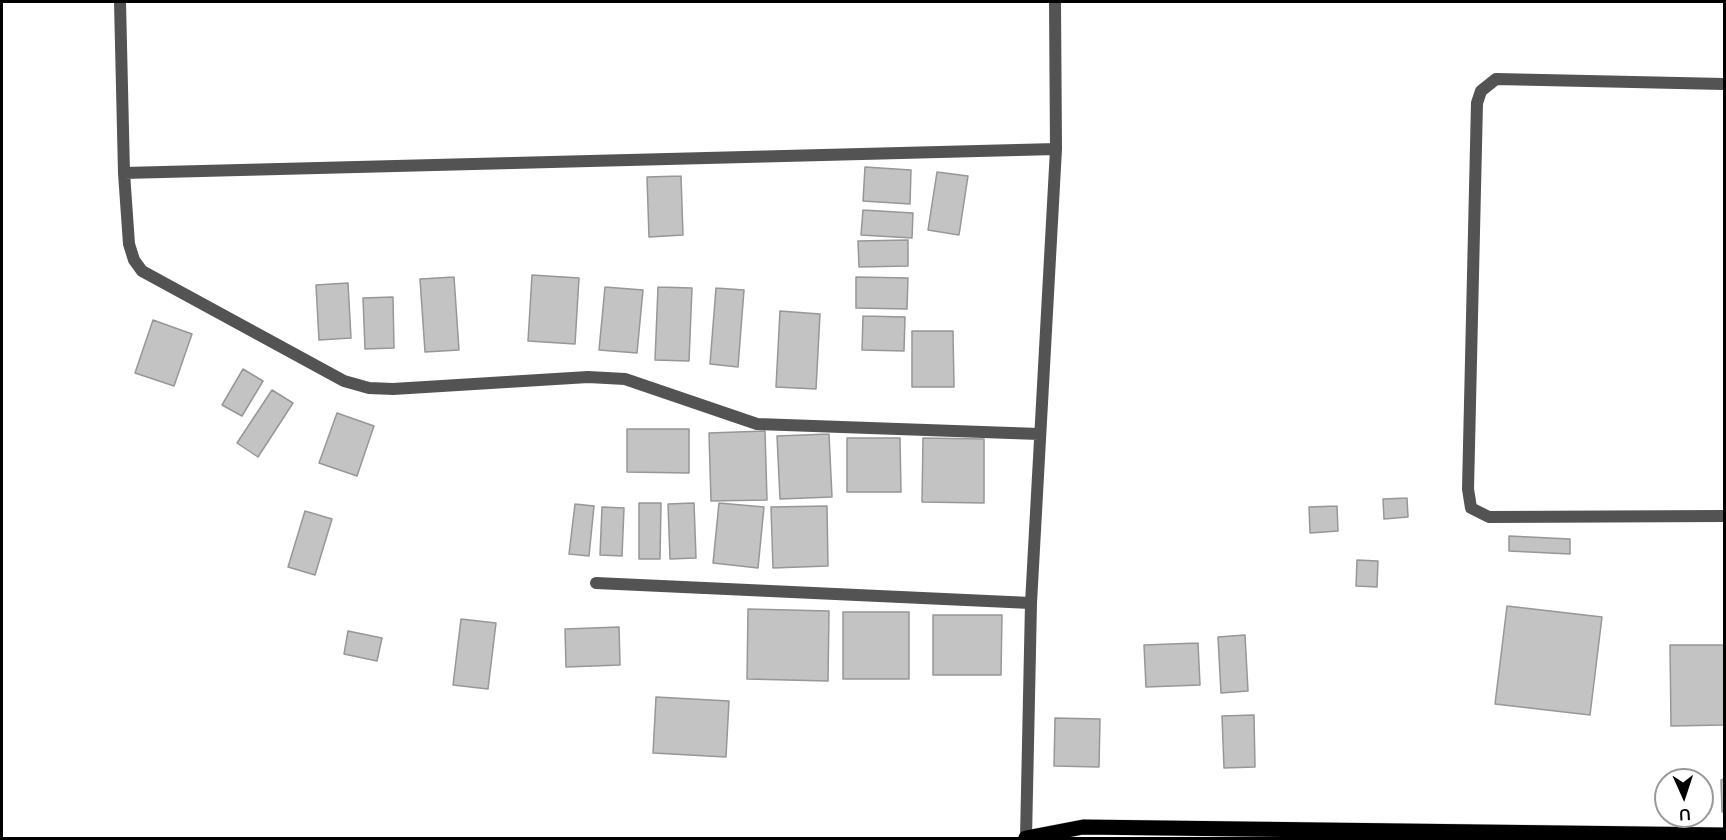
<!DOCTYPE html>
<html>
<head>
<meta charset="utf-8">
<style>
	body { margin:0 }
	#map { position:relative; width:1726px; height:840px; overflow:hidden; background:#fff; font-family:"Nunito Sans",sans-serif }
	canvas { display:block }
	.frame { position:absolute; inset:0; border:3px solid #000; pointer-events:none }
	.north { position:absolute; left:1654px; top:768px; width:60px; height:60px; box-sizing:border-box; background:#fff; border:2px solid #999; border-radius:50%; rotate:177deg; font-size:16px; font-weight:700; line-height:24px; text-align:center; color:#000 }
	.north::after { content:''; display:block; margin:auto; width:21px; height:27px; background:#000; clip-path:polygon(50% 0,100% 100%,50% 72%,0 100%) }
</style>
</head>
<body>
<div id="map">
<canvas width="1726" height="840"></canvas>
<div class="frame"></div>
<div class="north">U</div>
</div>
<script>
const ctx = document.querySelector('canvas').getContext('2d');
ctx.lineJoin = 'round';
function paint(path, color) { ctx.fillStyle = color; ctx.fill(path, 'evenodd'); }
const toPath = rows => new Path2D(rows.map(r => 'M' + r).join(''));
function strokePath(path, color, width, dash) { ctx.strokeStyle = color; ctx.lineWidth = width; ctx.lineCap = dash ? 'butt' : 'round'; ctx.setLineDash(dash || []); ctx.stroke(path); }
const building = toPath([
	[865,167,911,170,910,204,863,201,865,167],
	[937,172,968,176,959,235,928,230,937,172],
	[681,176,683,235,649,237,647,177,681,176],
	[863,210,913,213,912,238,861,235,863,210],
	[908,240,908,266,859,267,858,241,908,240],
	[532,275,579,278,575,344,528,341,532,275],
	[454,277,459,350,425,352,420,279,454,277],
	[856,277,908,278,907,309,856,308,856,277],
	[348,283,351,338,319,340,316,285,348,283],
	[605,287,643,290,637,353,599,350,605,287],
	[658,287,692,288,689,361,655,360,658,287],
	[716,288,744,290,738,367,710,364,716,288],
	[393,297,394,348,365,349,363,298,393,297],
	[780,311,820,314,816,389,776,387,780,311],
	[863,316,905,317,904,351,862,350,863,316],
	[153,320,192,334,174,386,135,373,153,320],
	[912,331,953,331,954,387,912,387,912,331],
	[243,369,263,381,242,416,222,405,243,369],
	[272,390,293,403,258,457,237,443,272,390],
	[337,413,374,426,357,476,319,463,337,413],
	[627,429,689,429,689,473,627,472,627,429],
	[765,431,767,500,711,501,709,433,765,431],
	[829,434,832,497,780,499,777,436,829,434],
	[847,438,900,438,901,492,847,492,847,438],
	[923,438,984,439,984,503,922,502,923,438],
	[1407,498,1408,517,1384,519,1383,499,1407,498],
	[639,503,661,503,660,559,639,559,639,503],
	[694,503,696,558,670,559,668,504,694,503],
	[719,503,764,507,758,568,713,563,719,503],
	[575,504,594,506,589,556,569,554,575,504],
	[827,506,828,566,773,568,771,507,827,506],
	[1337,506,1338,531,1310,533,1309,507,1337,506],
	[602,507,624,508,622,556,600,555,602,507],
	[305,511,332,519,315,575,288,567,305,511],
	[1509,536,1570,539,1570,554,1509,551,1509,536],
	[1357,560,1378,561,1377,587,1356,586,1357,560],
	[1507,606,1602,617,1590,715,1495,704,1507,606],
	[748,609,829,611,828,681,747,679,748,609],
	[843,612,909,612,909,679,843,679,843,612],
	[933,615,1002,615,1001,675,933,675,933,615],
	[461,619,496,623,488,689,453,685,461,619],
	[619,627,620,665,566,667,565,629,619,627],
	[348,631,382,638,377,661,344,654,348,631],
	[1245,635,1248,691,1221,693,1218,637,1245,635],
	[1198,643,1200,685,1146,687,1144,645,1198,643],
	[1670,645,1724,645,1724,725,1671,726,1670,645],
	[656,697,729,701,726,757,653,753,656,697],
	[1254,715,1255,767,1224,768,1222,716,1254,715],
	[1055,718,1100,719,1099,767,1054,766,1055,718],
	[1724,779,1724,811,1722,812,1721,780,1724,779]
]);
const street = toPath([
	[120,2,124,173,129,244,134,260,142,271,344,381,369,388,393,389,588,377,625,379,757,424,1039,434],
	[1724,84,1496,79,1481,91,1477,103,1468,489,1471,508,1489,517,1724,516],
	[124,173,1056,149],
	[596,583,1031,603],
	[1026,838,1031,603,1056,149,1055,2]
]);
const primary = toPath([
	[1026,838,1083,827,1724,835]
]);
paint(building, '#c3c3c3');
strokePath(building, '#979797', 1.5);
strokePath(primary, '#dbdbdb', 16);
strokePath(street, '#535353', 12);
strokePath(primary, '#000', 15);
</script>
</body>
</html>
